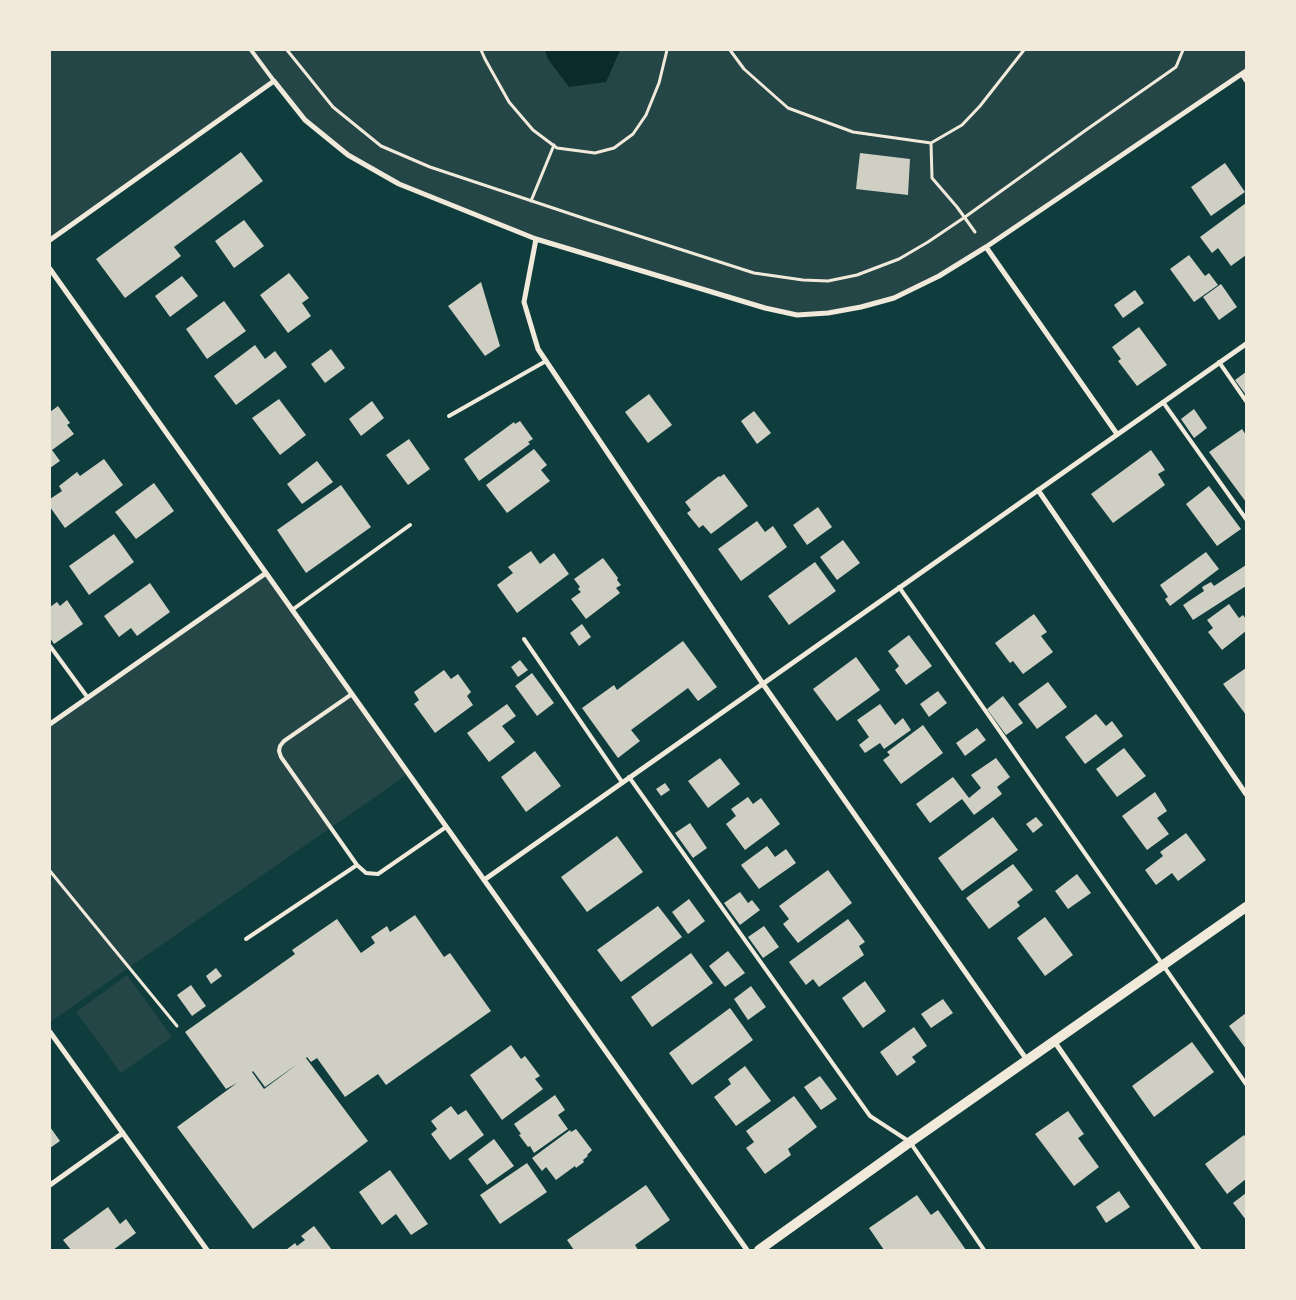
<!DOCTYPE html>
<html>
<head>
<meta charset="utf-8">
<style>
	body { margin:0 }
	#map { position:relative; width:1296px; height:1300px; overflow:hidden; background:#0f3d3e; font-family:Mulish,sans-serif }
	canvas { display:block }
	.frame { position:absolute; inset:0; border:51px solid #f1e9da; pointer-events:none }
</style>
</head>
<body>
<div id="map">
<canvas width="1296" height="1300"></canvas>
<div class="frame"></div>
</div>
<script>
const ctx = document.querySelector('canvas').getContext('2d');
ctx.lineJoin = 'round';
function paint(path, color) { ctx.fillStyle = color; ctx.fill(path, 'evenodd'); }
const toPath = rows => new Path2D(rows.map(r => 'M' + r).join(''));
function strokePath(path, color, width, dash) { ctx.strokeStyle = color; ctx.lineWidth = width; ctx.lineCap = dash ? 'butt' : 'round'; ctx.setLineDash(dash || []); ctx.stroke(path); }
const green = toPath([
	[50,50,545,50,548,59,606,82,620,50,1246,50,1246,71,986,247,894,298,861,307,797,315,536,239,399,184,348,155,305,120,274,81,50,240],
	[266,573,408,773,388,788,50,1022,50,724],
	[127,975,172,1037,121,1073,76,1012]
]);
const water = toPath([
	[545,50,620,50,606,82,569,87,548,59]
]);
const building = toPath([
	[241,152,263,181,174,247,181,256,125,298,96,259],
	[860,153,910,159,908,195,856,189],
	[1225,163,1245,192,1211,216,1191,187],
	[1246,203,1246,255,1231,266,1218,248,1212,253,1200,237],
	[244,220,264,246,234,268,215,241],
	[1189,255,1205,276,1209,273,1218,285,1194,302,1170,269],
	[289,273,309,298,302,303,311,316,288,333,260,295],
	[182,276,198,296,170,317,155,296],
	[481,282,500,346,485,356,448,306],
	[1221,284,1237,307,1219,320,1203,297],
	[1135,290,1144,303,1123,318,1114,305],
	[224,301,246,331,207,359,186,329],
	[1139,327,1167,365,1137,386,1118,361,1121,359,1112,347],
	[255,345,265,359,275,351,287,367,236,405,214,376],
	[331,349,345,368,325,383,311,364],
	[1246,372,1246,395,1235,380],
	[649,394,672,425,648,443,625,412],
	[279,399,306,435,280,455,252,418],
	[372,401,384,418,361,436,349,419],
	[58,406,70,423,67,425,74,434,52,450,60,461,50,468,50,412],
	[1194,409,1207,428,1194,438,1181,419],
	[754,411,771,433,757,444,741,421],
	[520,421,533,439,528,442,530,444,479,481,464,459,514,422,515,424],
	[1242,429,1246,435,1246,502,1209,452],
	[409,439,430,469,408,485,386,455],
	[534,449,547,465,541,470,550,481,507,513,486,485],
	[1151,450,1165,470,1158,474,1165,485,1113,523,1091,494],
	[104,459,123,485,65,528,50,507,50,499,62,491,59,486,77,472,80,476],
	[317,461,333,482,302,504,287,484],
	[724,474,748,506,711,534,703,525,699,528,687,513,691,510,685,502,719,476,720,477],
	[154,483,174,511,136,539,115,512],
	[341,485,371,527,306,573,277,530],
	[1209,486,1241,529,1217,546,1186,504],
	[818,507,832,527,807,545,793,525],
	[757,521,765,532,773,526,787,547,741,581,718,549],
	[114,534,134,562,89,595,69,566],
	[843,540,860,563,837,580,820,557],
	[531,551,540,564,554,553,569,574,517,613,497,585,513,573,508,567],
	[1206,552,1219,569,1170,606,1165,599,1168,597,1160,585],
	[603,558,618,578,617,580,621,585,616,588,620,593,586,619,571,599,581,592,578,589,580,587,574,579],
	[815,562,836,591,789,625,768,596],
	[1246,565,1246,586,1193,620,1183,605,1204,591,1202,587,1211,582,1214,586],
	[150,583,170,612,137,636,131,628,119,637,104,616],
	[67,600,83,624,54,644,50,638,50,607,57,602,60,606],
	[1229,604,1239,618,1243,615,1246,619,1246,631,1222,650,1208,632,1213,628,1207,620],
	[1034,614,1047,632,1041,636,1053,652,1023,674,1013,661,1010,663,995,643],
	[582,624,591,637,579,646,570,633],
	[909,635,932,666,906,685,895,670,899,666,888,651],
	[683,641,717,687,698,701,688,688,631,730,640,741,618,758,582,708,614,685,617,690],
	[856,657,880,690,837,721,813,689],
	[520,660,528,670,518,677,511,667],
	[1246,668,1246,715,1223,684],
	[444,670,451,679,458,674,471,692,467,696,473,705,435,733,414,704,419,700,414,692],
	[532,673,554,703,537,716,515,686],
	[1048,682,1067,707,1037,729,1018,704],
	[938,691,947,703,929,717,920,704],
	[1003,696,1023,723,1006,735,987,709],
	[507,704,516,716,502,726,515,742,489,762,467,733],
	[880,704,895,725,903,718,911,730,884,749,880,743,865,753,859,745,869,737,857,720],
	[1096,714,1106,726,1112,721,1123,736,1085,764,1065,737],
	[923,725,943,753,901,784,883,760,890,755,887,752],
	[977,728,986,740,965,756,956,743],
	[1124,748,1146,776,1117,797,1096,769],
	[535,751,561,786,526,812,501,777],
	[720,758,740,784,708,808,688,781],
	[996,758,1010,777,997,787,1002,794,974,815,962,799,930,823,916,804,953,777,969,798,981,788,971,775],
	[665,783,670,790,661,796,656,789],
	[1155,792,1167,811,1157,818,1169,834,1147,850,1122,816],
	[748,797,753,804,761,798,780,824,745,850,726,824,736,816,731,809],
	[993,817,1018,850,962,891,938,858],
	[1036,817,1043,825,1033,833,1026,824],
	[690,823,707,848,693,858,675,833],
	[1186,833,1206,860,1178,881,1172,873,1156,885,1145,870,1163,856,1160,852],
	[617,836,643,872,587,912,561,877],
	[767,846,775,857,786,849,796,863,759,889,741,865],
	[1013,864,1033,890,1017,902,1020,906,989,929,966,898],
	[828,870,852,903,798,943,783,924,789,919,779,906],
	[1077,874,1091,893,1068,909,1055,891],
	[740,892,748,903,752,900,760,910,740,925,724,903],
	[689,899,705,921,688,934,672,912],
	[658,906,682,937,621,982,597,950],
	[415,915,444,957,450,953,491,1011,386,1085,378,1074,345,1097,317,1058,311,1062,307,1057,306,1058,368,1141,253,1229,177,1127,237,1083,226,1089,185,1032,295,954,292,950,337,919,361,953,375,943,371,937,387,926,390,932],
	[299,1063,264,1089,252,1072,253,1071,265,1087],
	[1045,917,1073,955,1045,976,1017,938],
	[848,919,865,942,859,946,864,955,819,987,813,979,806,985,789,962],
	[764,926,779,947,763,958,748,937],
	[728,951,745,973,725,987,709,966],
	[691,953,713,983,652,1027,631,997],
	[216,968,222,976,211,984,206,976],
	[865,981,886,1011,863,1028,842,998],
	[191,985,206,1006,192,1016,177,995],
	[751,986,766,1007,748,1020,734,999],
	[943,999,953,1013,931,1028,921,1014],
	[730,1008,753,1040,692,1085,669,1053],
	[1246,1013,1246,1049,1229,1026],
	[914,1027,927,1046,912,1057,916,1062,897,1076,880,1052],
	[1192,1042,1214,1072,1154,1117,1132,1086],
	[511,1045,521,1059,525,1056,540,1076,535,1079,543,1089,502,1120,470,1075],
	[745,1066,771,1101,736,1126,714,1097,731,1084,728,1079],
	[820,1076,837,1099,821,1110,804,1087],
	[555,1095,565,1110,558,1115,568,1129,534,1153,530,1146,528,1147,519,1135,521,1134,514,1124],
	[794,1096,817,1127,788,1149,791,1155,765,1174,746,1148,754,1142,746,1131],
	[451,1106,458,1115,466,1110,484,1135,450,1160,431,1134,437,1129,431,1121],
	[1068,1111,1084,1134,1078,1138,1099,1167,1074,1186,1035,1134],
	[50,1127,60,1141,50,1148],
	[576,1129,592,1150,587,1155,588,1156,583,1160,584,1162,576,1168,575,1166,556,1180,546,1167,542,1171,532,1158,570,1130,571,1132],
	[1244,1135,1246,1138,1246,1179,1227,1194,1205,1164],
	[494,1139,514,1166,487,1185,468,1159],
	[527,1163,547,1192,500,1224,480,1195],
	[390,1170,428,1224,411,1235,396,1214,382,1225,359,1192],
	[646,1185,670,1220,635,1245,638,1250,574,1250,567,1240],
	[1119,1191,1130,1207,1106,1223,1096,1207],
	[1246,1193,1246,1220,1233,1203],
	[917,1195,931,1215,938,1210,966,1250,884,1250,869,1228],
	[108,1207,120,1224,126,1219,136,1233,113,1250,71,1250,63,1240],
	[314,1226,332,1250,286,1250,295,1243,297,1246,305,1240,301,1236]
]);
const path = toPath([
	[287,50,333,107,381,146,430,167,586,219,754,273,803,280,828,281,857,275,899,259,928,242,965,217,1086,130,1176,67,1183,50],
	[481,50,485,59,509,102,533,130,557,148,595,153,614,148,633,134,646,115,659,83,667,50],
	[730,50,744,69,788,108,853,132,931,143,962,125,980,106,1024,50],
	[931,143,932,178,957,207,975,232],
	[531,201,554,145],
	[50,871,177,1026]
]);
const service = toPath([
	[251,50,274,81],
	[1219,362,1246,401],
	[1163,402,1246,519],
	[449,416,546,361],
	[899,587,1246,1084],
	[292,610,410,525],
	[524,639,622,782],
	[50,646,88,698],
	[352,694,284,741,280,746,279,751,281,757,357,865,366,873,378,874,446,827],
	[629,777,870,1116,910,1142,984,1250],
	[246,939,357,865]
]);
const minor = toPath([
	[1242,74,1246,80],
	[536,239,524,302,538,349,763,684,1027,1060],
	[50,240,274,81,305,120,348,155,399,184,536,239,765,308,797,315,828,313,861,307,894,298,939,276,986,247,1246,71],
	[986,247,1117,434],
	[50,269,747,1250],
	[1038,490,1246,794],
	[50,724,266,573],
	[484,880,1246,344],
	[50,1032,207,1250],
	[1054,1041,1199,1250],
	[50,1185,123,1133]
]);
const secondary = toPath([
	[759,1250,910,1142,1246,907]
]);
paint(green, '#244646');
paint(water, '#0a2a2b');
paint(building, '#cfcfc3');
strokePath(path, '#f1e9da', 3);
strokePath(service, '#f1e9da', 4);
strokePath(minor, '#f1e9da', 5);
strokePath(secondary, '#f1e9da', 10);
</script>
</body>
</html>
